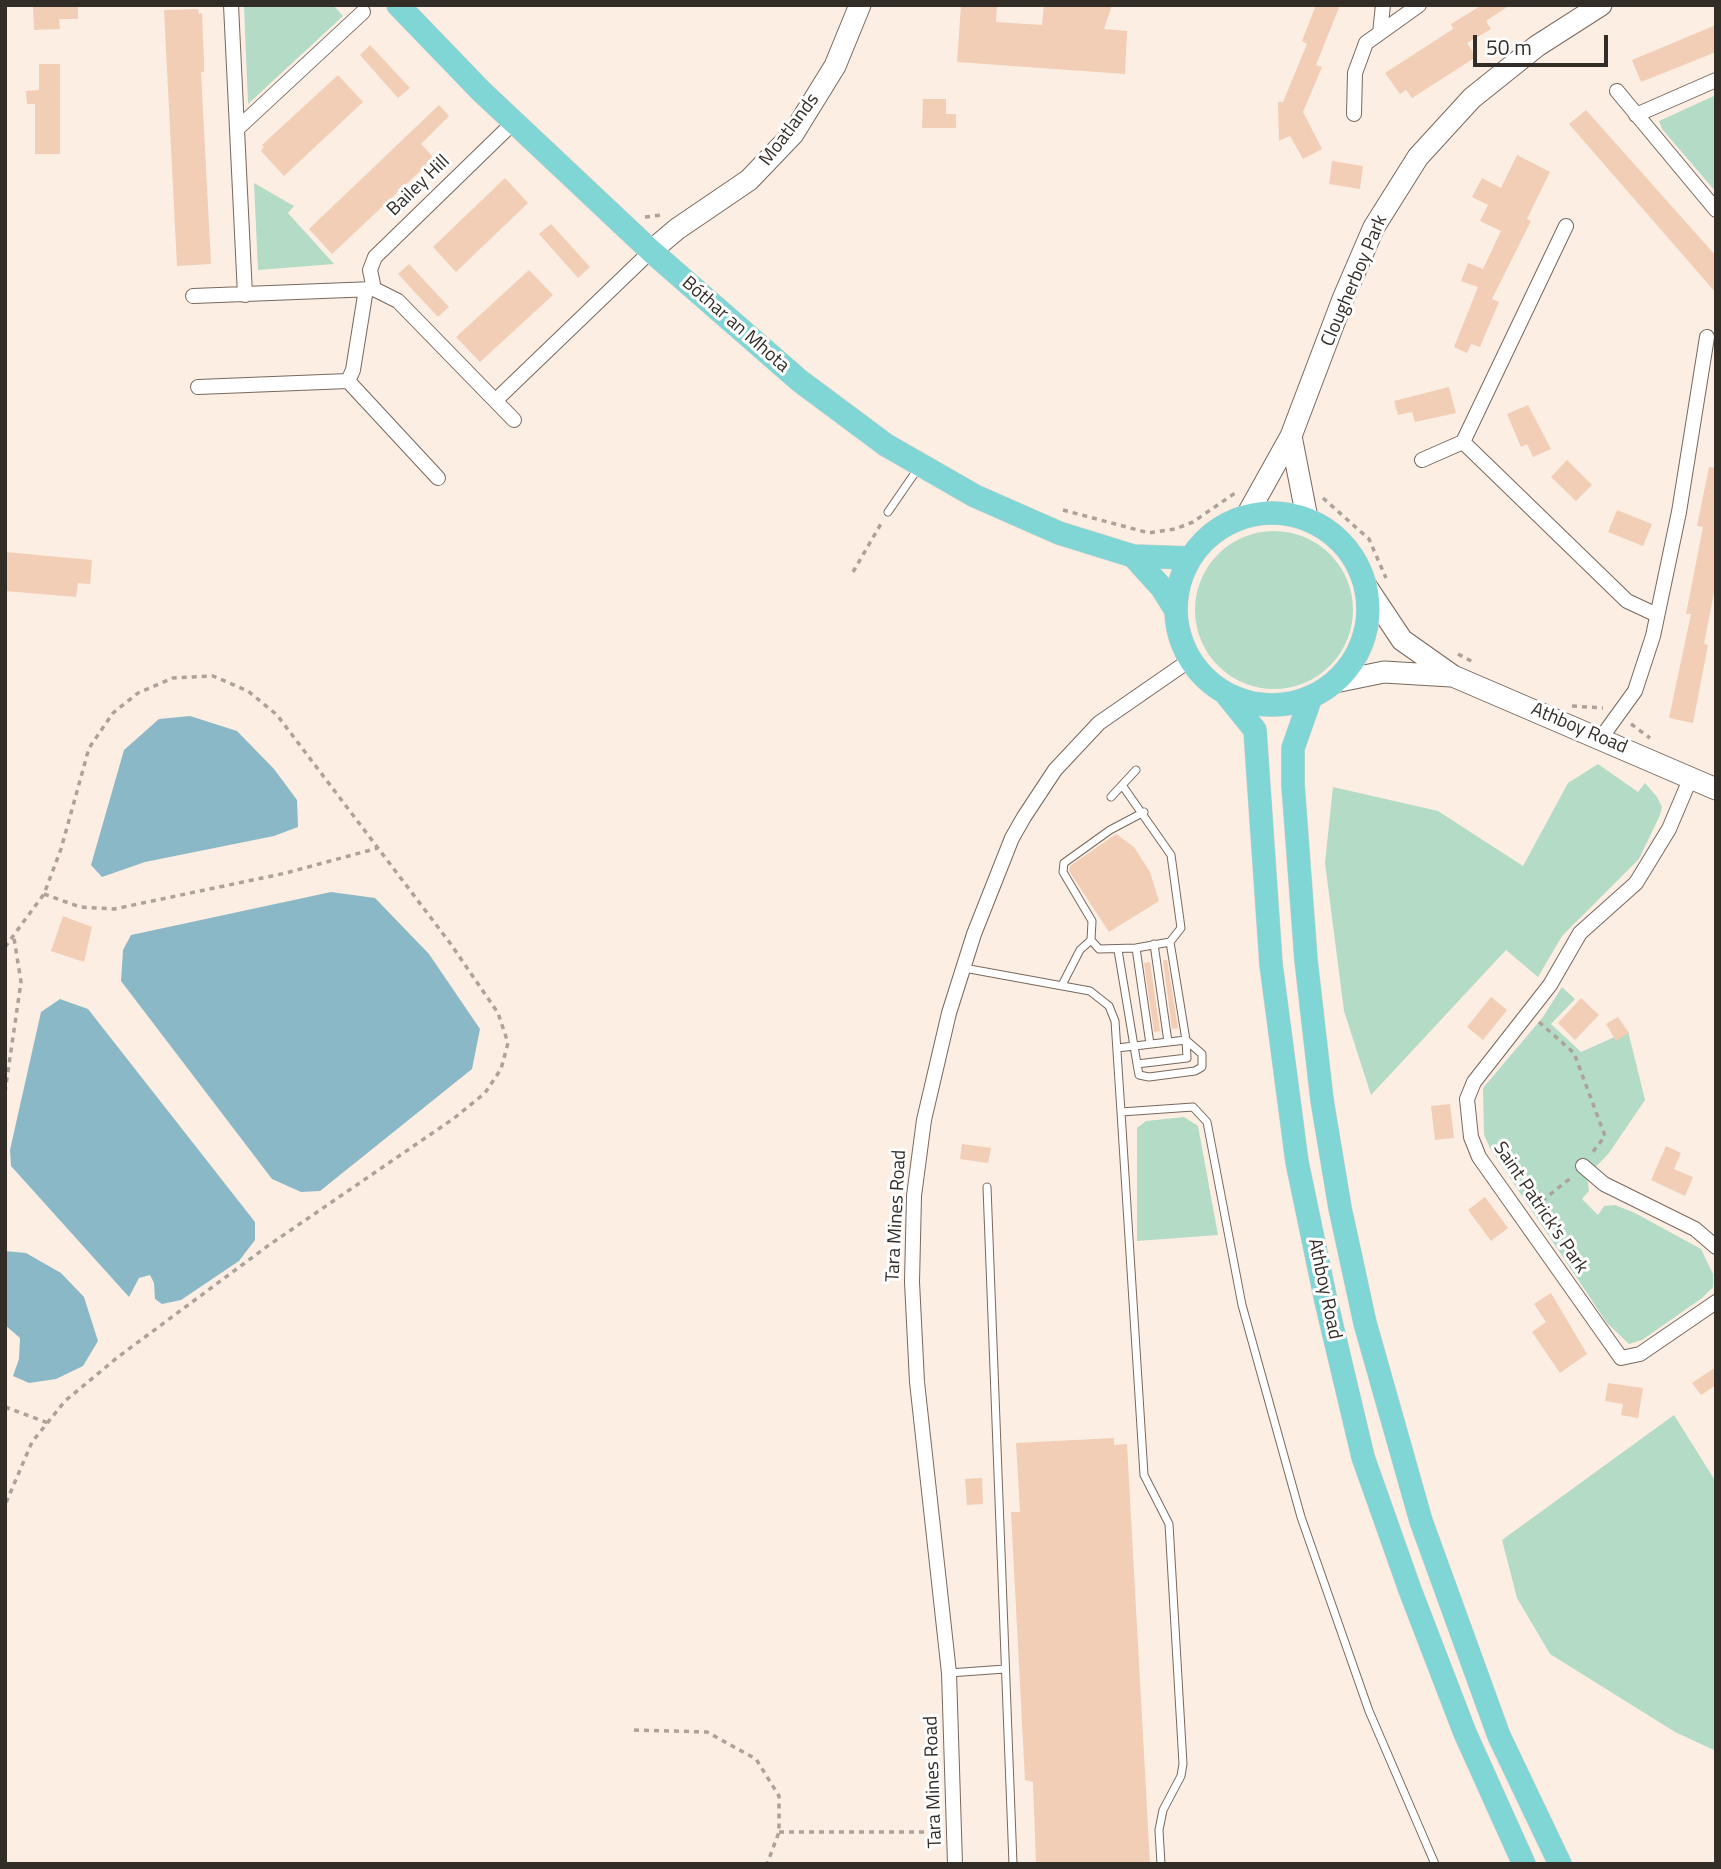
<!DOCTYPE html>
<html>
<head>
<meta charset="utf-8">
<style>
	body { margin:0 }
	#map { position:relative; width:1721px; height:1869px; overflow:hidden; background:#fceee3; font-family:"Titillium Web",sans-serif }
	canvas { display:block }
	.frame { position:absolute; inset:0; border:7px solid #332d28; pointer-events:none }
	.scale { position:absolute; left:1473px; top:35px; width:135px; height:32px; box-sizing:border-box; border:4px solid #332d28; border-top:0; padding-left:9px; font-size:21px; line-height:24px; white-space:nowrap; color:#332d28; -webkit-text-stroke:5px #fefefe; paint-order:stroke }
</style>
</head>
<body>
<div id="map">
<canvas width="1721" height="1869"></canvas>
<div class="frame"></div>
<div class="scale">50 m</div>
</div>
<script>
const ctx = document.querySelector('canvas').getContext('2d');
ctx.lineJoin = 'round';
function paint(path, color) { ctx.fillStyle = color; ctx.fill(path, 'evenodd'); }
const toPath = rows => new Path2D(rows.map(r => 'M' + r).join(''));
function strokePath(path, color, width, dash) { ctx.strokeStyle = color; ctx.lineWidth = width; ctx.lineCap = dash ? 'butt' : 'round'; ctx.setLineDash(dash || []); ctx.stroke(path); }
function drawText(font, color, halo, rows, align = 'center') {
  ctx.font = font + ' "Titillium Web",sans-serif'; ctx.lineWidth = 6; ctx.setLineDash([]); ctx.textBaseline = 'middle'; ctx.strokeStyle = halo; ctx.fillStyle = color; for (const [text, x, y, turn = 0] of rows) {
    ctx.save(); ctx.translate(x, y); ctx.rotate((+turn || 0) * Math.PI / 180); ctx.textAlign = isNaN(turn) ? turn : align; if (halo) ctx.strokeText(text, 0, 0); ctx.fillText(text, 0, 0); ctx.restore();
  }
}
const green = toPath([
	[244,5,333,5,343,16,248,104],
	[1716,95,1716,192,1662,129,1659,121],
	[254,183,294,206,288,213,334,264,258,270],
	'1195 610a79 79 0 1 1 158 0a79 79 0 1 1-158 0Z',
	[1598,764,1638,792,1645,783,1657,797,1662,807,1660,815,1639,859,1562,936,1538,977,1506,950,1371,1095,1344,1011,1325,863,1333,787,1438,811,1523,866,1568,783],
	[1562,987,1575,999,1551,1024,1581,1052,1628,1031,1645,1100,1609,1153,1587,1176,1589,1191,1582,1199,1598,1215,1604,1206,1615,1205,1635,1213,1701,1249,1713,1274,1713,1287,1702,1298,1642,1340,1629,1344,1607,1323,1490,1148,1484,1135,1483,1088,1543,1017],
	[1184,1117,1198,1126,1218,1235,1137,1241,1137,1128,1146,1121],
	[1674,1415,1716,1482,1716,1751,1675,1732,1550,1654,1517,1598,1502,1540]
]);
const water = toPath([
	[190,716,237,731,274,769,297,800,298,827,274,836,145,862,102,877,91,865,124,750,159,719],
	[331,892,375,898,429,954,480,1029,472,1069,320,1191,301,1192,272,1179,121,981,123,950,131,935],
	[60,999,88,1009,255,1222,255,1240,239,1261,181,1300,162,1304,155,1299,154,1283,150,1275,139,1278,129,1297,11,1166,10,1150,41,1012],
	[5,1251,26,1253,61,1273,84,1297,98,1341,83,1366,56,1379,29,1383,13,1376,19,1359,20,1338,5,1325]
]);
const building = toPath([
	[33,5,78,5,78,19,59,19,60,29,34,30],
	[961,5,997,5,996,22,1042,25,1044,5,1112,5,1104,29,1127,31,1125,74,957,62],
	[1316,5,1340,5,1316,65,1322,67,1303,112,1322,149,1303,159,1290,136,1279,141,1278,102,1283,102,1307,44,1302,41],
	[1482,5,1510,5,1486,21,1491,29,1467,43,1476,57,1412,98,1406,90,1400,94,1385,73,1453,29,1451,24],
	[198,9,199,14,202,13,204,61,204,72,201,72,211,264,177,266,164,10],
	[1716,25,1716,52,1641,82,1632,60],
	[370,45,410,88,398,98,360,55],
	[39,64,60,64,60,154,35,154,35,104,27,104,26,91,39,90],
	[338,75,363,102,284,176,261,151,264,147,262,145],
	[923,99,946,99,946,114,956,114,956,128,922,128],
	[439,105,449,116,421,144,434,158,332,254,309,229],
	[1586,110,1716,256,1716,293,1569,124],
	[1517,155,1550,172,1527,219,1531,221,1492,299,1499,302,1480,347,1471,344,1467,353,1454,347,1478,287,1461,281,1468,263,1483,269,1501,231,1480,221,1488,205,1472,197,1482,178,1501,188],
	[1332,161,1363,166,1360,189,1329,184],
	[505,178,528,203,456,272,433,247],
	[551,224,590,267,578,278,539,234],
	[409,264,449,307,438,317,398,274],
	[529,270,553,295,480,362,456,337],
	[1449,387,1456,413,1415,422,1412,412,1398,415,1394,401],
	[1528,405,1551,449,1533,457,1527,444,1521,447,1507,414],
	[1567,460,1592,485,1576,501,1551,477],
	[1709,467,1716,468,1716,582,1704,644,1708,645,1693,723,1669,718,1691,614,1686,614,1703,527,1697,526],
	[1617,510,1652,524,1643,546,1608,532],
	[5,552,92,560,90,584,78,583,76,597,5,591],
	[1116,834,1134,847,1150,872,1159,901,1109,932,1069,871,1070,866],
	[63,916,92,927,84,962,51,951],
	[1163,960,1167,960,1178,1028,1172,1029],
	[1150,962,1160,1031,1154,1032,1144,963],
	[1491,997,1507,1010,1483,1040,1467,1027],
	[1581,998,1599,1015,1575,1040,1558,1023],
	[1618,1017,1629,1033,1616,1041,1606,1024],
	[1450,1104,1454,1138,1435,1140,1431,1106],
	[962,1144,991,1148,988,1163,960,1159],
	[1666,1146,1681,1153,1674,1169,1693,1177,1685,1196,1651,1180],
	[1485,1197,1508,1228,1491,1241,1468,1210],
	[1551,1293,1587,1354,1560,1373,1532,1332,1546,1322,1534,1304],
	[1716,1367,1716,1385,1701,1395,1692,1383],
	[1608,1383,1643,1388,1638,1418,1621,1415,1623,1404,1605,1401],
	[1114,1438,1114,1445,1127,1444,1150,1864,1036,1864,1033,1782,1025,1780,1011,1512,1020,1512,1016,1443],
	[982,1478,983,1504,967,1505,965,1479]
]);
const path = toPath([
	[645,217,662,215],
	[1323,498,1369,539,1386,578],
	[1063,510,1149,533,1175,529,1193,522,1235,493],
	[853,572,882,522],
	[1458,654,1473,662],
	[1572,706,1603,708],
	[1631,724,1650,738],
	[44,894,80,907,114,909,286,873,378,848],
	[5,947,44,894,61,849,89,748,113,713,138,693,173,678,213,676,248,691,277,715,450,943,498,1013,508,1043,501,1069,485,1093,453,1119,269,1245,118,1357,65,1401,32,1442,5,1505],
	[1539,1022,1574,1053,1605,1136,1592,1153],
	[5,1092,21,982,14,938],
	[1534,1207,1572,1177],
	[5,1407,48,1423],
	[634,1730,707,1732,756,1759,779,1796,779,1832,767,1864],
	[779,1832,938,1832]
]);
const lane = toPath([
	[888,512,919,467],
	[1111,797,1136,770],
	[1091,940,1092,921,1063,872,1064,863,1110,830,1144,812],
	[1154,944,1168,1042],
	[1136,948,1150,1044],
	[1118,950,1137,1064,1187,1058,1186,1040],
	[964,968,1090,991,1109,1006,1115,1021,1121,1112,1193,1107,1207,1122,1242,1305,1301,1517,1369,1711,1435,1864],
	[1062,985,1080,950,1091,940,1099,949,1136,948,1170,942,1181,928,1171,855,1122,785],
	[1117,1048,1186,1040,1170,942],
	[1137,1064,1139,1075,1149,1077,1195,1071,1202,1067,1202,1054,1187,1041],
	[1121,1112,1144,1475,1169,1524,1183,1764,1181,1776,1163,1810,1159,1830,1161,1864],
	[987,1187,1013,1864],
	[949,1673,1005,1669]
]);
const street = toPath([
	[231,5,245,295],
	[1380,33,1383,5],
	[1617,91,1716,210],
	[1354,114,1355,73,1366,43,1419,5],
	[1636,115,1716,80],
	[237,129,363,12],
	[374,289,398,301,514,420],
	[193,296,374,289,370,270,375,257,514,122],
	[348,381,438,478],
	[198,387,348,381,353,370,366,289],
	[496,400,651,251],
	[1463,442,1627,601,1657,615],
	[1422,460,1463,442,1566,226],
	[1601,738,1635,691,1653,636,1679,512,1707,337],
	[1691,777,1669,829,1636,883,1580,933,1550,985,1474,1082,1467,1099,1471,1137,1479,1157,1621,1358,1640,1354,1716,1302],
	[1583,1166,1604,1184,1695,1229,1716,1247],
	[955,1864,949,1673,917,1382,912,1282,914,1196,924,1120,949,1013,974,934,1012,838,1024,817,1055,770,1099,723,1190,660]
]);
const secondary = toPath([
	[651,251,677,229,749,180,793,134,835,66,860,5],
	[1291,436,1307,518],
	[1247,515,1291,436,1343,299,1374,227,1418,157,1472,98,1537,46,1601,5],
	[1366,586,1402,640,1453,676,1716,789],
	[1335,682,1384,672,1451,676]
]);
const primary = toPath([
	[398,5,481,91,651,251,800,381,886,445,975,496,1059,533,1133,556,1190,558],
	'1176 609a96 96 0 1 1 192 0a96 96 0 1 1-192 0Z',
	[1133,556,1162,588,1175,609],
	[1226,694,1255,730,1271,964,1297,1162,1326,1301,1363,1457,1410,1590,1465,1733,1524,1864],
	[1311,697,1293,748,1293,785,1306,960,1322,1100,1340,1208,1365,1323,1421,1521,1499,1736,1560,1864]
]);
const streetNames = [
	["Moatlands",790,130,-53],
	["Bailey Hill",419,186,-44],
	["Clougherboy Park",1355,281,-67],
	["Bóthar an Mhota",735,325,41],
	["Athboy Road",1579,729,23],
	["Saint Patrick's Park",1540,1208,56],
	["Tara Mines Road",897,1216,-87],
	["Athboy Road",1324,1289,78],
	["Tara Mines Road",934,1782,-92]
];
paint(green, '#b4dbc6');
paint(water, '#8bb8c6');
paint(building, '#f1ceb5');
strokePath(lane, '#78685d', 9);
strokePath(street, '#78685d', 16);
strokePath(secondary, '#78685d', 23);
strokePath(primary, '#d2d1d0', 24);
strokePath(path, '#ada299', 3.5, [5, 5]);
strokePath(lane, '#fff', 7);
strokePath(street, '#fff', 14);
strokePath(secondary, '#fff', 21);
strokePath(primary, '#7fd6d4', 23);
drawText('19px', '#332d28', '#fefefe', streetNames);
</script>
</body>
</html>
